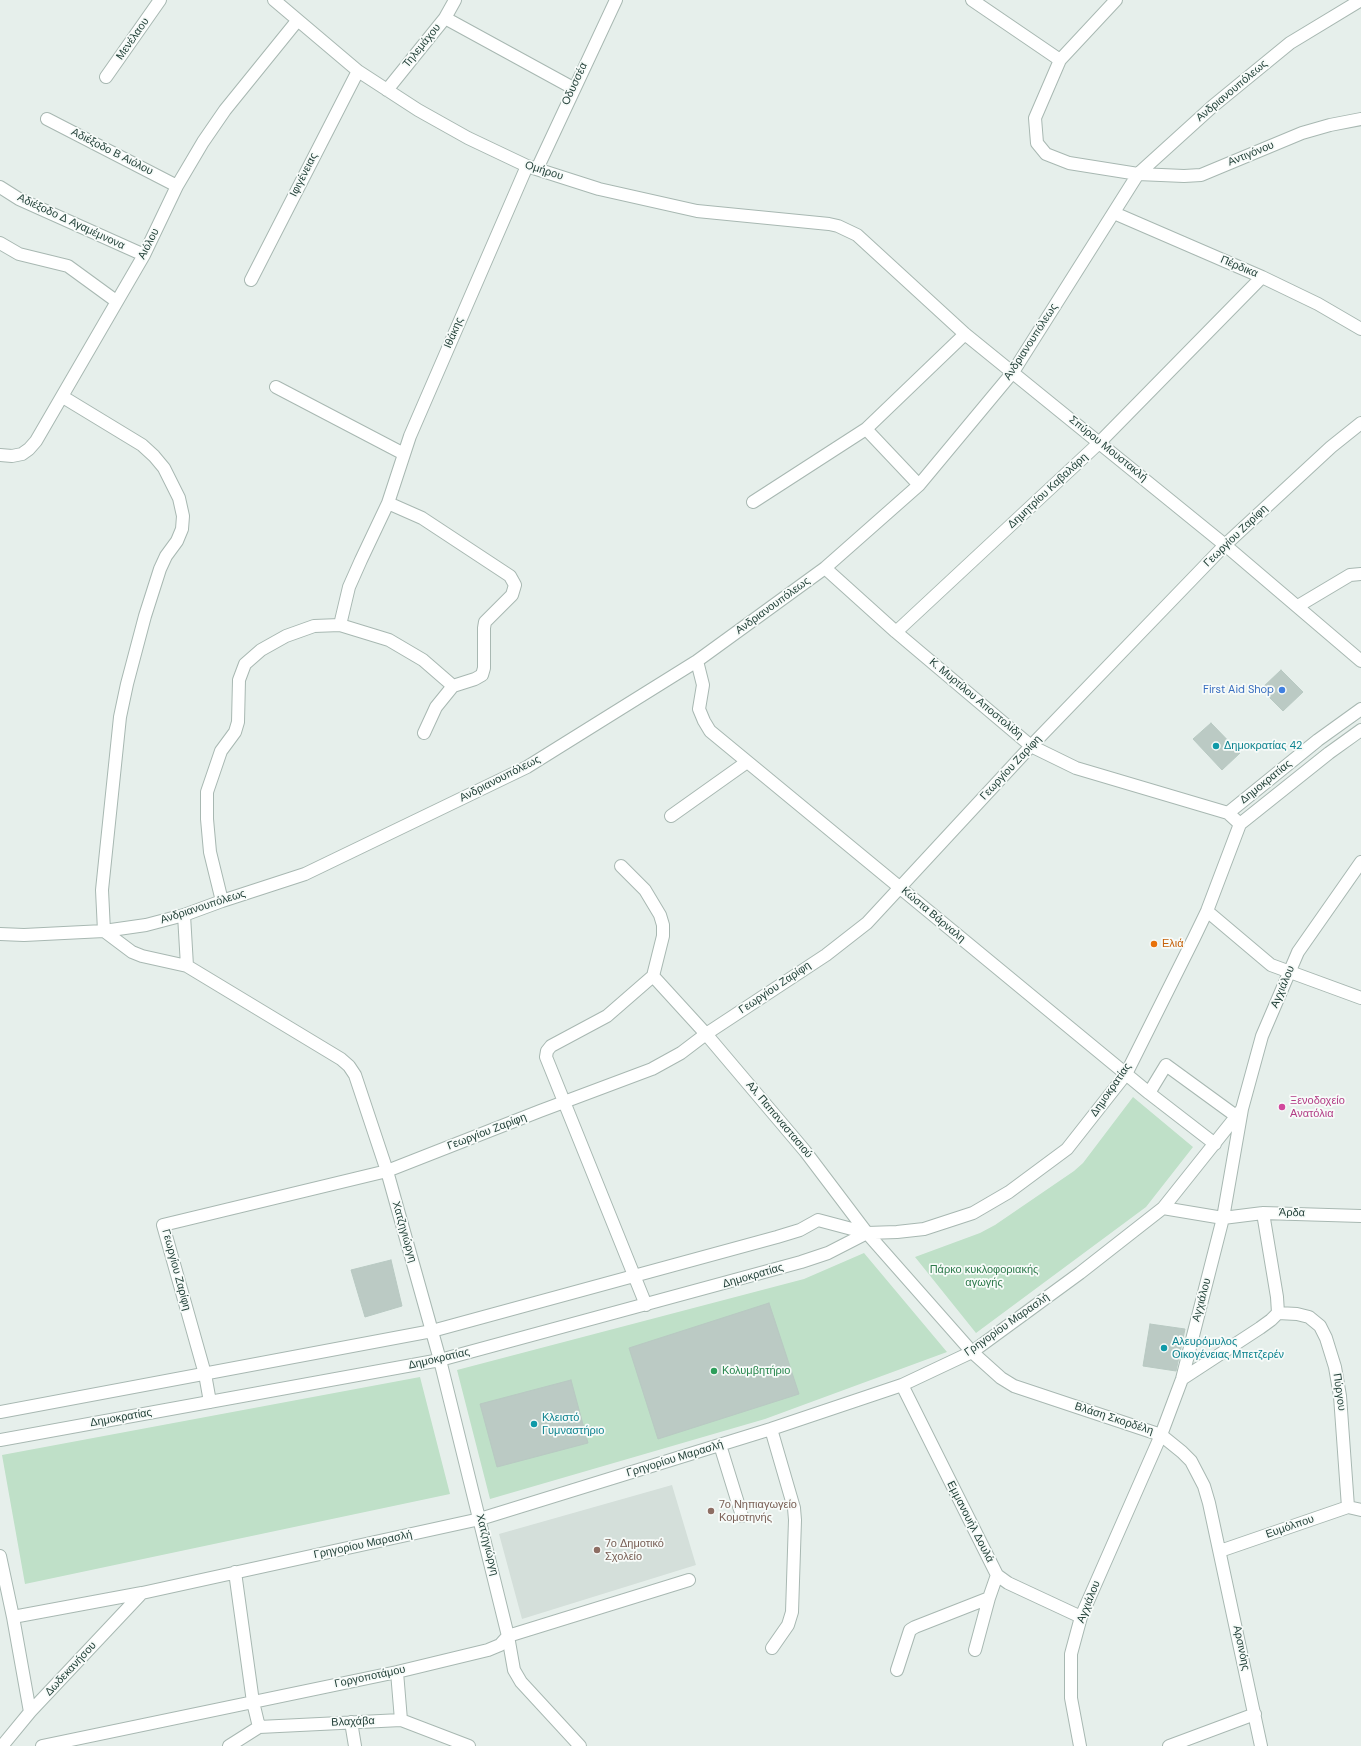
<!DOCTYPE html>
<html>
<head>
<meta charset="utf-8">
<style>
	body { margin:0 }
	canvas { display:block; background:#e6efeb }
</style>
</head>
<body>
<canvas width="1361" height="1746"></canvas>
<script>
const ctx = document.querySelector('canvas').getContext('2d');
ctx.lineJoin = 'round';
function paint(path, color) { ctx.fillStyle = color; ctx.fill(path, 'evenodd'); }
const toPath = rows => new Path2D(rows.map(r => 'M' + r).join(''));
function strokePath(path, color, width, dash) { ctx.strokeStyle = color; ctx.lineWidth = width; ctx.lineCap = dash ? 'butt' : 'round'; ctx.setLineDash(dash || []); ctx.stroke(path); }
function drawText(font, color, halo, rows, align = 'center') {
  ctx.font = font + ' "DM Sans",sans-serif'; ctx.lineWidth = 3.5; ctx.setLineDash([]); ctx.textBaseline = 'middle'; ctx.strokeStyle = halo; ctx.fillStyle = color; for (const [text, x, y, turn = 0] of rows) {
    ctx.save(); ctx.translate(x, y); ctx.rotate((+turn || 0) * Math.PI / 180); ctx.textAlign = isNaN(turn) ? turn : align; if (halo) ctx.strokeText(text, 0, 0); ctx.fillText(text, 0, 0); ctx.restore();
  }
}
const built = toPath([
	[672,1485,696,1565,522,1619,499,1534]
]);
const green = toPath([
	[1133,1097,1193,1147,1146,1207,976,1333,915,1257,980,1233,995,1225,1074,1171,1083,1163],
	[864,1253,947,1352,765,1419,490,1499,457,1370,804,1279],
	[420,1377,450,1494,25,1584,2,1455]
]);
const building = toPath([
	[1281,670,1303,692,1283,711,1261,689,1281,670],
	[1211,723,1240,753,1222,770,1193,739,1211,723],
	[391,1260,402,1306,365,1317,351,1270,391,1260],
	[769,1303,799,1394,658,1439,629,1348,769,1303],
	[1150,1324,1185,1329,1176,1371,1143,1366,1150,1324],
	[571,1380,588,1443,497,1467,480,1404,571,1380]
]);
const minor = toPath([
	[274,0,358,71,418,110,468,138,527,166,599,189,697,211,829,224,838,226,857,235,965,334,1225,545,1361,661],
	[972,0,1060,60],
	[1116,0,1060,60,1035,118,1037,143,1046,154,1069,163,1138,174,1184,176,1201,175,1302,133,1330,125,1361,119],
	[445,18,573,88],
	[106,77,160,0],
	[387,90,445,18,455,0],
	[47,119,177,186],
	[537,169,616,0],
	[0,187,19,199,144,255],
	[1114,213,1262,277,1318,304,1361,329],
	[0,243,19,254,68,266,116,301],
	[251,280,358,71],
	[276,387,404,454],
	[63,397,142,445,154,456,164,468,179,498,183,516,182,529,177,541,166,556,160,569,145,616,127,684,120,717,102,890,104,931,132,952,142,956,187,966],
	[866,429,919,485],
	[0,455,12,456,22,454,29,449,36,441,144,255,177,186,203,142,225,110,297,21],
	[753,502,866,429,965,334],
	[388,503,410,436,527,166],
	[825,568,896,632,1031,746,1076,768,1228,813,1240,824],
	[1298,606,1350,575,1361,574],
	[896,632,1099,443,1262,277],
	[697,661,703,685,699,709,704,721,710,731,1149,1093,1215,1144],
	[424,733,436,707,453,686],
	[1228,813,1318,740,1361,709],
	[671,816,747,762],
	[1240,824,1329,753,1361,730],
	[621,866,645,890,660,915,663,925,663,936,653,976],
	[222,901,210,852,207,819,207,792,221,751,235,732,238,722,239,680,245,664,261,650,286,636,314,626,340,625,389,640,423,660,453,686,475,679,482,675,484,668,484,628,485,622,512,595,515,585,510,576,422,518,388,503,361,560,349,587,340,625],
	[1207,911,1271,965,1361,998],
	[184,915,187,966,341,1059,349,1066,355,1075,387,1171,440,1360,508,1636,514,1670,521,1682,580,1746],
	[0,934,24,935,104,931,146,925,184,915,222,901,305,874,527,767,697,661,825,568,919,485,1013,372,1138,174,1213,106,1290,43,1361,0],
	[653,976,706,1034,805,1151,867,1233,972,1352,1001,1378,1014,1386,1161,1435,1182,1452,1191,1461,1204,1486,1209,1503,1261,1746],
	[1149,1093,1166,1065,1236,1116],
	[1163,1208,1223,1218,1263,1213,1361,1216],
	[646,1305,546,1057,547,1051,551,1046,607,1016,653,976],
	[1278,1313,1297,1314,1309,1317,1320,1326,1326,1338,1335,1367,1340,1396,1348,1507],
	[1182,1379,1260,1328,1271,1320,1278,1313,1277,1297,1263,1213],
	[902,1385,997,1575,1008,1583,1081,1617],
	[210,1402,205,1374,163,1225,387,1171,540,1111,652,1069,681,1053,706,1034,826,955,867,923,1031,746,1225,545,1331,447,1361,423],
	[0,1412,432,1331,777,1237,800,1230,818,1220,867,1233,897,1232,924,1229,973,1213,1009,1192,1067,1149,1126,1074,1194,938,1207,911,1240,824],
	[771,1429,794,1508,795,1520,792,1612,788,1625,772,1648],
	[0,1440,440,1360,801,1262,828,1253,867,1233],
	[720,1445,742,1516],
	[1220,1551,1348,1507,1361,1510],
	[0,1556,13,1617,30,1712],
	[235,1572,253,1702,259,1727,401,1720,469,1746],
	[13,1617,142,1593,480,1519,771,1429,902,1385,972,1352,1080,1273,1163,1208,1242,1109],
	[975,1650,989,1598],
	[897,1670,910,1630,915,1627,989,1598,997,1575],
	[397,1672,401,1720],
	[351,1722,355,1746],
	[2,1746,30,1712,142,1593],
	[42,1746,397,1672,488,1650,500,1645,508,1636,689,1580],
	[229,1746,259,1727],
	[1080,1746,1071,1698,1071,1654,1081,1617,1161,1435,1182,1379,1223,1218,1242,1109,1262,1036,1298,952,1361,862],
	[1169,1746,1255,1714]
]);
const markers = [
	[1282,690,4,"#3f7fe0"],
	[1216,746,4,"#0f9aa8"],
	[1154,944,4,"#e8710a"],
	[1282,1107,4,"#d1479c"],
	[1164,1348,4,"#0f9aa8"],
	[714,1371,4,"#2e9e5b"],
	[534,1424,4,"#0f9aa8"],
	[711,1511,4,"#8d6e63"],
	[597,1550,4,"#8d6e63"]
];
const streetNames = [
	["Μενέλαου",133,39,-55],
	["Τηλεμάχου",422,46,-51],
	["Οδυσσέα",575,84,-65],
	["Ανδριανουπόλεως",1232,91,-40],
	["Αδιέξοδο Β Αιόλου",112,152,27],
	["Αντιγόνου",1251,154,-22],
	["Ομήρου",544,171,18],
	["Ιφιγένειας",304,175,-63],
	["Αδιέξοδο Δ Αγαμέμνονα",71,222,25],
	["Αιόλου",149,244,-63],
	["Πέρδικα",1239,267,23],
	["Ιθάκης",454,333,-67],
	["Ανδριανουπόλεως",1031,342,-57],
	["Σπύρου Μουστακλή",1108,449,39],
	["Δημητρίου Καβαλάρη",1048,491,-43],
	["Γεωργίου Ζαρίφη",1236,536,-44],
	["Ανδριανουπόλεως",773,606,-36],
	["Κ. Μυρτίλου Αποστολίδη",976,699,40],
	["Γεωργίου Ζαρίφη",1011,768,-47],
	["Ανδριανουπόλεως",500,779,-27],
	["Δημοκρατίας",1266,782,-39],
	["Ανδριανουπόλεως",203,907,-18],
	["Κώστα Βάρναλη",933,915,40],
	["Αγχιάλου",1283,987,-67],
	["Γεωργίου Ζαρίφη",775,988,-34],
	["Δημοκρατίας",1111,1090,-55],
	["Αλ. Παπαναστασιού",779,1120,50],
	["Γεωργίου Ζαρίφη",487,1132,-21],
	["Άρδα",1292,1213,2],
	["Χατζηγιώργη",404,1232,74],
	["Γεωργίου Ζαρίφη",176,1270,75],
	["Δημοκρατίας",753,1276,-16],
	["Αγχιάλου",1202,1300,-75],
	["Γρηγορίου Μαρασλή",1007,1325,-35],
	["Δημοκρατίας",439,1359,-13],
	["Πύργου",1339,1392,82],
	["Δημοκρατίας",121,1418,-10],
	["Βλάση Σκορδέλη",1114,1419,18],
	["Γρηγορίου Μαρασλή",675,1459,-17],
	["Εμμανουήλ Δουλά",970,1522,63],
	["Ευμόλπου",1290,1527,-19],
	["Γρηγορίου Μαρασλή",363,1545,-12],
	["Χατζηγιώργη",487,1545,76],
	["Αγχιάλου",1089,1602,-68],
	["Αρσινόης",1241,1648,78],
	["Δωδεκανήσου",71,1669,-47],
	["Γοργοποτάμου",370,1677,-12],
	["Βλαχάβα",353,1722,-2]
];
const shopNames = [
	["First Aid Shop",1274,690]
];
const cultureNames = [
	["Δημοκρατίας 42",1224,746],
	["Αλευρόμυλος",1172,1342],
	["Οικογένειας Μπετζερέν",1172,1355],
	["Κλειστό",542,1418],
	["Γυμναστήριο",542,1431]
];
const foodNames = [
	["Ελιά",1162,944]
];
const hotelNames = [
	["Ξενοδοχείο",1290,1101],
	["Ανατόλια",1290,1114]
];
const parkNames = [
	["Πάρκο κυκλοφοριακής",984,1270],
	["αγωγής",984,1283]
];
const leisureNames = [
	["Κολυμβητήριο",722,1371]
];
const educationNames = [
	["7ο Νηπιαγωγείο",719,1505],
	["Κομοτηνής",719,1518],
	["7ο Δημοτικό",605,1544],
	["Σχολείο",605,1557]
];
paint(built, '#d4dfda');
paint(green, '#bfe0c8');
paint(building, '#bbcac4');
strokePath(building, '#b8c9c2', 1);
strokePath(minor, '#a8b8b2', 14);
strokePath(minor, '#fff', 12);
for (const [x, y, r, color] of markers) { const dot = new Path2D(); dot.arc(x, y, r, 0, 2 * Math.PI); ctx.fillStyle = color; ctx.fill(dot); strokePath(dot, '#f7fbf9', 1.5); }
drawText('11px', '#24423a', '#f7fbf9', streetNames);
drawText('11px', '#366cbe', '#f7fbf9', shopNames, 'right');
drawText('11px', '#0d838f', '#f7fbf9', cultureNames, 'left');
drawText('11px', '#c56008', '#f7fbf9', foodNames, 'left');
drawText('11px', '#b23c85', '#f7fbf9', hotelNames, 'left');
drawText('11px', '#2d7a4b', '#f7fbf9', parkNames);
drawText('11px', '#27864d', '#f7fbf9', leisureNames, 'left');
drawText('11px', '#785e54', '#f7fbf9', educationNames, 'left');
</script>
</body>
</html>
